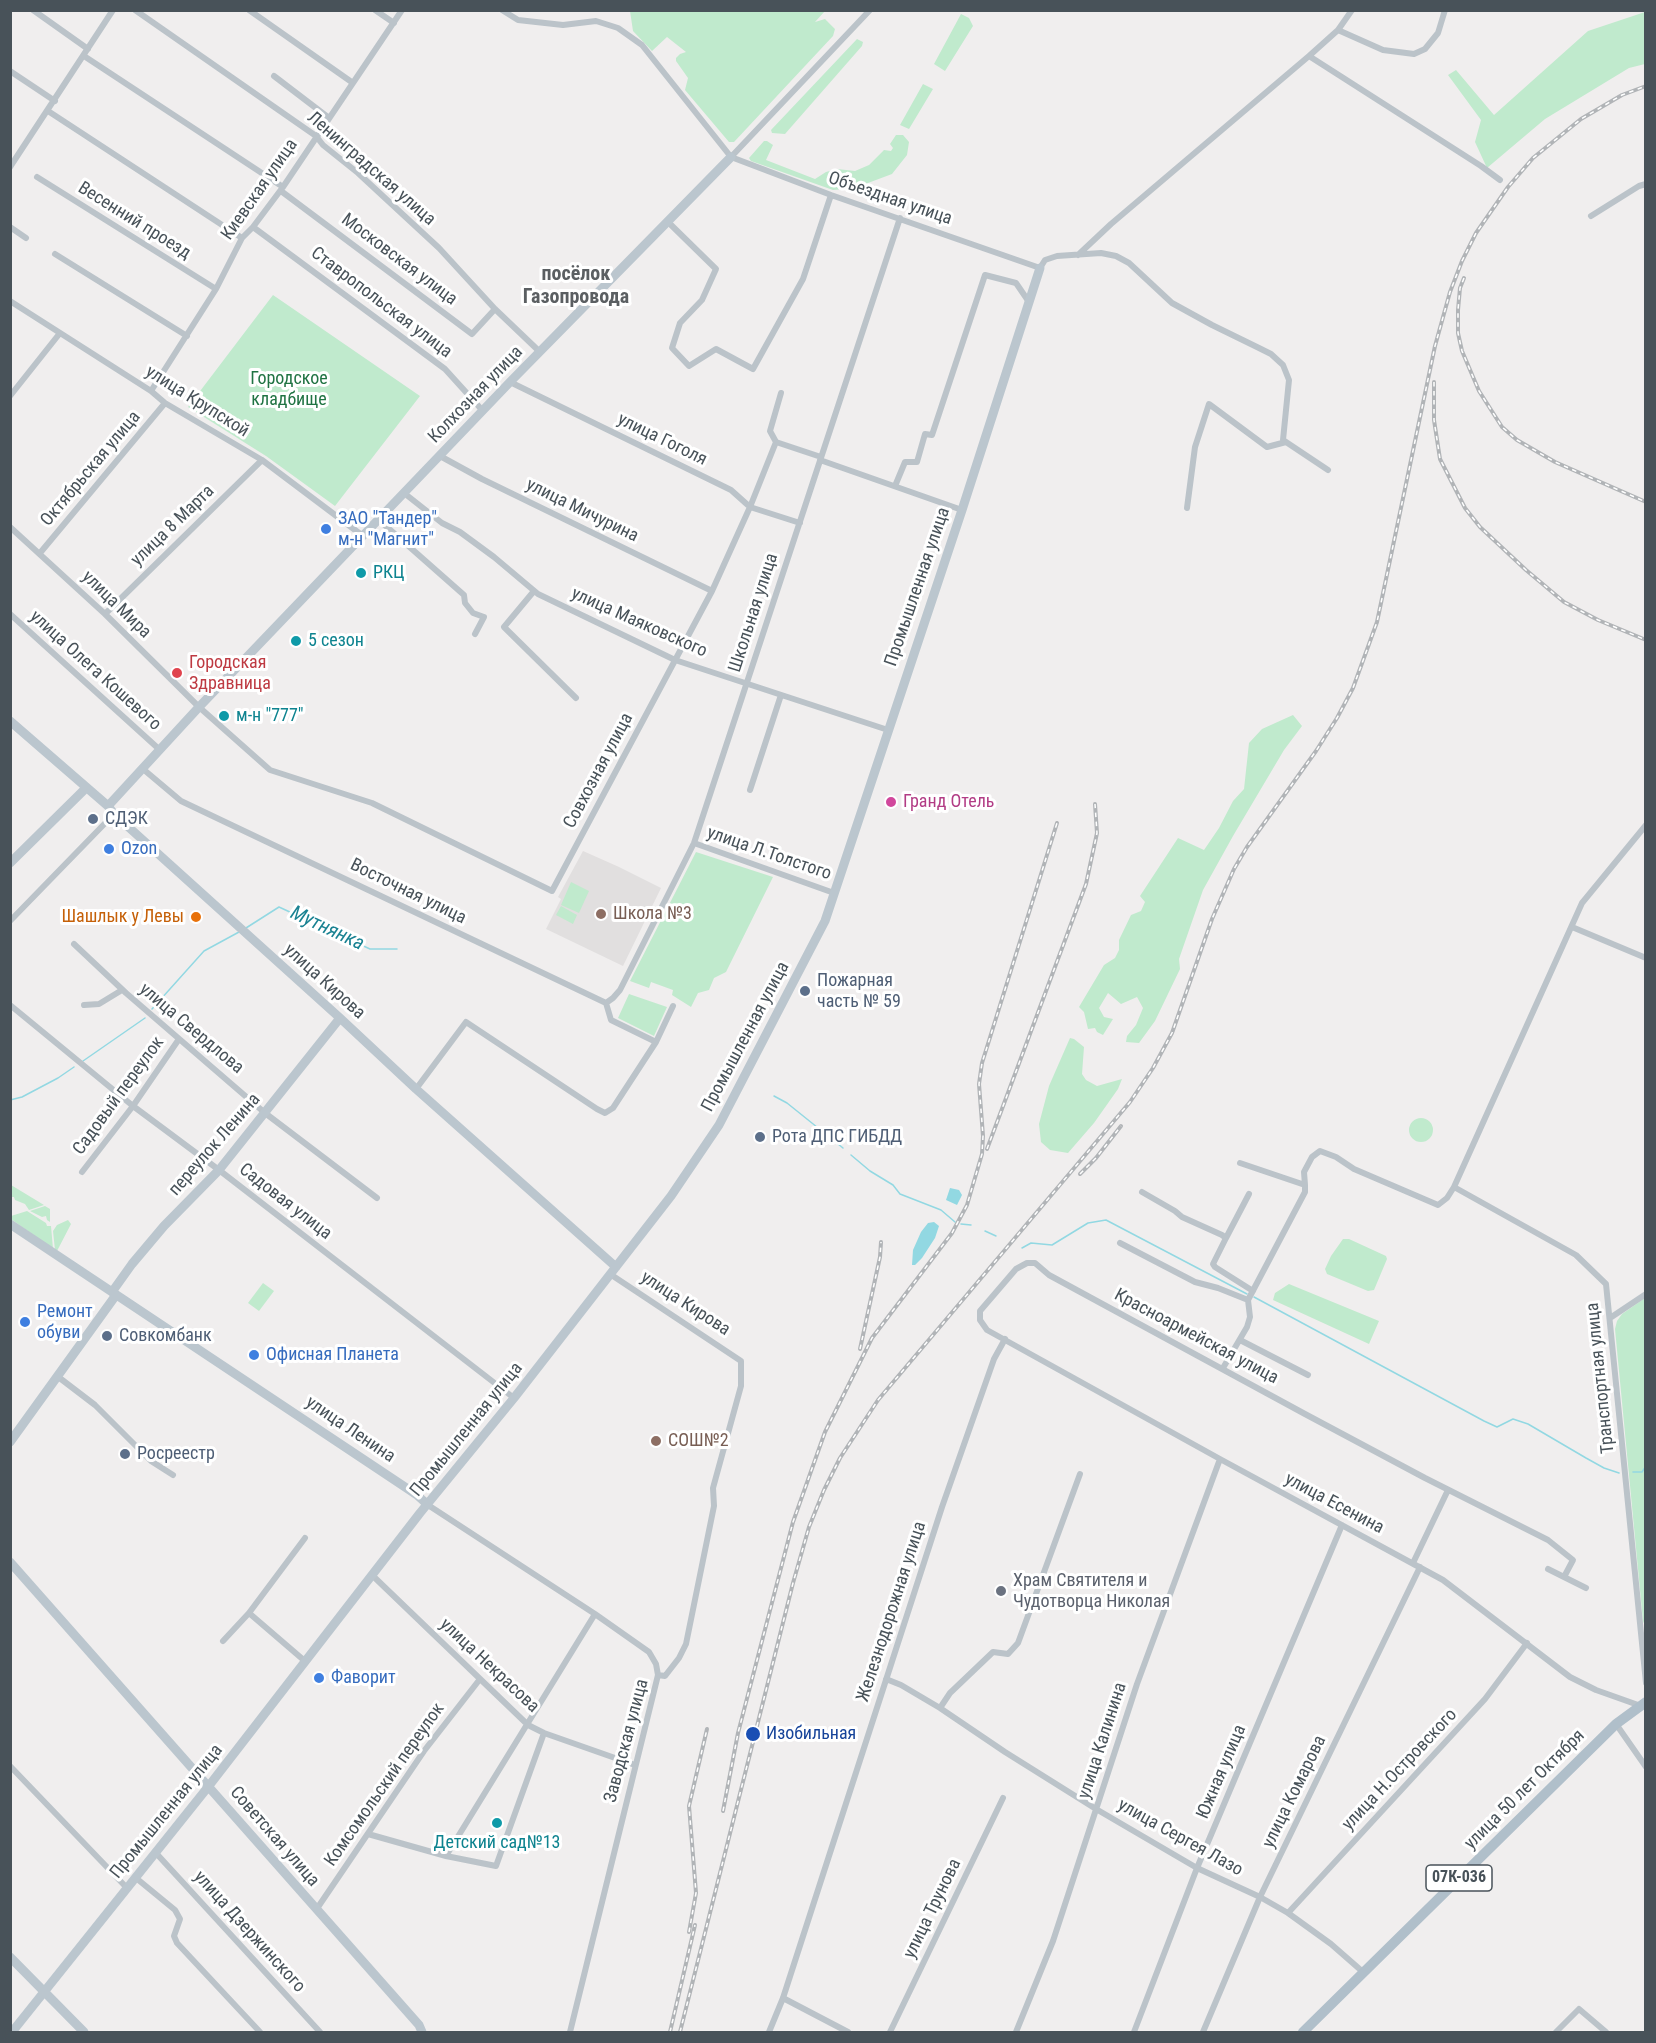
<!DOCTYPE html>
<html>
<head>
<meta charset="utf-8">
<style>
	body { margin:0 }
	#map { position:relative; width:1656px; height:2043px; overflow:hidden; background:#f0eeee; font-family:"Roboto Condensed",sans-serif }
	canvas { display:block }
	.frame { position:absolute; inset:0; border:12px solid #485259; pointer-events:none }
</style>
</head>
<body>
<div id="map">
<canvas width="1656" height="2043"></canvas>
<div class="frame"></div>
</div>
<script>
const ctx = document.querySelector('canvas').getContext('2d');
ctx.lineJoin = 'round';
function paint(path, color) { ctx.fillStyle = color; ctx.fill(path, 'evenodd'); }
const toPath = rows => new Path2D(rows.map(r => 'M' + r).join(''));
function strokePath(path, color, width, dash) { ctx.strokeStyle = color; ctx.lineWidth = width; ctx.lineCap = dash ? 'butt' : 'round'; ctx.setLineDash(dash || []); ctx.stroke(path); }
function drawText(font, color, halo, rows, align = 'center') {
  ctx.font = font + ' "Roboto Condensed",sans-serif'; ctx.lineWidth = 6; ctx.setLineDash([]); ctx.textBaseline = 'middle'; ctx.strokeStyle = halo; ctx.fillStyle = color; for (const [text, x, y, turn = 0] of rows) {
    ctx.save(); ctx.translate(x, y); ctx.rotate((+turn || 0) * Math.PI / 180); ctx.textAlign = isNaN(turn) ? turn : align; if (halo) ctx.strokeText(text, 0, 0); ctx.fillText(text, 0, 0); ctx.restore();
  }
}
const education = toPath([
	[583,851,619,867,661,888,623,966,546,929,561,899,558,897]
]);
const green = toPath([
	[630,11,825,11,815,22,825,19,835,29,833,36,734,142,729,142,685,90,688,78,676,61,676,58,680,54,686,52,667,37,652,51,633,31],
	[1645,12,1645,64,1629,68,1545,119,1487,168,1475,142,1481,120,1448,75,1456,70,1494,115,1588,31],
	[961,14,969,18,973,26,945,71,934,64],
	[857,39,863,42,862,46,785,134,772,133,771,130],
	[923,84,933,89,909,129,900,125],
	[896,135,903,135,909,142,907,155,892,174,868,183,846,189,833,190,751,161,749,158,764,141,767,141,773,145,766,160,815,179,826,172,837,169,855,171,869,165,884,150,891,151,893,148,890,144],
	[273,295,420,396,335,506,266,456,188,407],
	[1293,715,1302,726,1284,750,1233,836,1203,890,1179,959,1180,969,1155,1021,1139,1043,1126,1042,1127,1036,1136,1025,1143,1008,1137,997,1121,1004,1108,993,1099,1008,1104,1017,1113,1019,1103,1035,1097,1032,1095,1028,1088,1029,1084,1012,1079,1007,1104,965,1115,958,1119,950,1119,940,1131,915,1141,911,1145,902,1140,896,1178,838,1204,850,1219,828,1233,801,1244,789,1249,743,1262,729],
	[696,852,773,877,726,972,714,978,709,990,698,993,691,1007,672,995,673,990,651,982,649,988,630,981],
	[571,882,589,891,579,913,561,905],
	[561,906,577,915,573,924,556,915],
	[629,994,667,1007,654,1036,618,1018],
	[1070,1038,1074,1039,1084,1047,1082,1074,1086,1080,1097,1086,1122,1079,1118,1089,1094,1123,1068,1153,1050,1150,1041,1142,1039,1124,1049,1086],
	'1409 1130a12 12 0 1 1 24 0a12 12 0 1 1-24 0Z',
	[11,1185,44,1205,29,1210,25,1204,15,1200,14,1197,11,1197],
	[45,1206,50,1209,50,1222,47,1220,46,1216,42,1217,30,1211],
	[27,1211,46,1223,47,1226,51,1226,53,1249,11,1219,11,1216],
	[68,1220,71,1224,57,1251,55,1250,53,1231,57,1225],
	[1343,1239,1349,1239,1386,1256,1387,1259,1374,1290,1368,1291,1327,1274,1325,1269,1331,1256],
	[263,1283,274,1291,259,1311,248,1303],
	[1289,1284,1379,1321,1369,1344,1273,1300,1275,1293],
	[1645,1298,1645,1626,1643,1621,1615,1329,1617,1321,1622,1314]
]);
const water = toPath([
	[950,1188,959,1190,962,1195,957,1205,946,1200],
	[934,1222,939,1226,935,1238,922,1258,915,1265,912,1265,913,1250,921,1232,928,1223]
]);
const stream = toPath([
	[246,928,279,907,370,949,397,949],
	[152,1009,204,951,239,932],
	[83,1061,145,1018],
	[774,1096,787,1103,843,1148],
	[10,1100,22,1097,58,1078,74,1067],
	[851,1155,870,1171,893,1185,900,1194,941,1210,955,1222],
	[961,1224,971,1225],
	[985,1231,996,1236],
	[1022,1248,1031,1243,1052,1245,1088,1223,1106,1220,1247,1294],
	[1254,1297,1484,1421,1497,1427,1513,1419,1528,1424,1586,1458,1604,1468,1619,1473],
	[1633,1472,1642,1472,1646,1466]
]);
const street = toPath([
	[33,10,88,49],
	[135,10,316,136,323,145,358,173,439,248,495,309,540,352],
	[249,10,353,83],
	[375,10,394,23],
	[502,10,518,20,563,25,596,21,618,28,642,45,731,157],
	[1338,30,1383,50,1414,54,1425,49,1438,33,1445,10],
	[84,56,283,187],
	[1309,56,1481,166,1500,180],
	[10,71,55,101],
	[274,76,329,118],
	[48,111,242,238],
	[731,157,831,195,1040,268,1045,260,1057,256,1101,253,1116,256,1129,263,1172,303,1212,325,1259,348,1271,354,1283,365,1289,380,1283,440,1328,470],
	[731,157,870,10],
	[10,167,113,10],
	[37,177,216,289],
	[281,191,472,334,495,309],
	[1591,216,1639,186,1646,184],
	[667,221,716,269,702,300,680,323,672,348,689,366,716,349,753,369,803,279,831,195],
	[10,227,26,238],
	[253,227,445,369,483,411],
	[55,254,187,336],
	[1078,255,1111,224,1309,56,1338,30,1352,10],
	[10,301,151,391,165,403,262,460,363,536],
	[510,382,731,490,750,507,800,523],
	[151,391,216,289,242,238,253,227,283,187,402,10],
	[10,396,60,333],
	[776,442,821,457],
	[440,456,482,479,712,591],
	[820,460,962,510],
	[895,486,905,462,917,462,925,434,932,435,985,275,1016,283,1029,302],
	[404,493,442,523,460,532,494,557,538,594,675,660,888,730],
	[1187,508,1195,447,1209,404,1267,447,1286,442],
	[379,520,464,595,465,603,473,613,484,617,475,634],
	[10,527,105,614,199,707,270,770,372,803,552,891,712,591,750,507,776,442,770,431,781,393],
	[40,553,165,403],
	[534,591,504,627,576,698],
	[10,614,160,750],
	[105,614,262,460],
	[143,769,181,801,606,1003,611,1020,656,1042],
	[750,790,781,695],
	[1646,825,1582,903,1454,1187,1576,1255,1606,1284,1646,1683],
	[694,843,834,893],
	[10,921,114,814],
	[1572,927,1646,958],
	[74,944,126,993,265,1113,377,1198],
	[606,1003,613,998,620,990,694,843,900,218],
	[10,1005,133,1106,219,1170,514,1398],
	[84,1005,99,1004,122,990],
	[416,1089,466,1022,597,1109,605,1113,613,1108,656,1042,673,1006],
	[82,1172,133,1106,179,1039],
	[1305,1185,1304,1172,1312,1157,1320,1151,1336,1157,1354,1169,1438,1205,1447,1198,1454,1187],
	[1142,1192,1175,1211,1182,1217,1222,1235,1226,1238,1213,1264,1215,1267,1253,1291],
	[1226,1238,1249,1194],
	[1120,1243,1195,1282,1218,1288,1248,1300],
	[610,1274,741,1361,741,1386,713,1488,714,1506,686,1644,679,1658,665,1676,658,1675],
	[1610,1318,1646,1294],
	[1240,1340,1308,1375],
	[1223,1368,1247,1327,1250,1317,1248,1300,1305,1192,1305,1185,1240,1163],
	[57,1376,95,1405,151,1461,173,1475],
	[428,1505,595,1614,649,1652,656,1664,658,1675,570,2032],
	[1413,1563,1448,1490],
	[1548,1569,1586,1588],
	[373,1576,528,1725,544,1733,635,1765],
	[1564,1577,1573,1560,1548,1540,1425,1478,1305,1414,1049,1275,1035,1263,1027,1263,1016,1269,980,1311,980,1320,987,1330,1220,1459,1443,1580,1570,1677,1596,1690,1641,1706],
	[249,1613,306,1662],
	[223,1641,249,1613,305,1538],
	[886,1679,901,1685,940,1708,1005,1752,1096,1809,1197,1868,1260,1897,1288,1913,1331,1944,1363,1972],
	[940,1708,950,1693,993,1652,1008,1654,1018,1643,1080,1474],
	[1616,1724,1646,1767],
	[10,1766,127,1888],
	[368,1834,446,1856,496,1866,544,1733],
	[155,1852,320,2032],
	[446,1856,595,1614],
	[136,1878,175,1910,180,1919,174,1936,177,1943,260,2032],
	[316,1910,424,1751,480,1679],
	[1288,1913,1485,1699,1527,1643],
	[783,1998,848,2032],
	[769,2032,783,1998,942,1507,994,1359,1005,1339],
	[890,2032,1003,1798],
	[1016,2032,1053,1941,1137,1684,1220,1459],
	[1134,2032,1197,1868,1342,1525],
	[1203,2032,1260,1897,1420,1567],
	[1556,2032,1579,2009,1606,2032]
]);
const secondary = toPath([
	[10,721,108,806,114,814,340,1018,416,1089,616,1267],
	[108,806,199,707,510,382,731,157],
	[10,863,86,788],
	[10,1224,417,1495,428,1505],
	[112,1292,132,1264,164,1226,219,1170,340,1018],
	[10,1442,116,1295],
	[10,1562,419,2025,422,2032],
	[10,1957,84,2032],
	[12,2032,208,1787,420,1513,514,1398,671,1196,719,1125,825,921,962,510,1040,268]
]);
const primary = toPath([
	[1303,2032,1616,1724,1646,1702]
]);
const rail = toPath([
	[1464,278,1460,288,1458,310,1458,333,1462,351,1479,391,1502,427,1517,440,1555,462,1646,502],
	[1434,382,1434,420,1440,459,1465,508,1480,527,1526,570,1564,602,1598,620,1646,640],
	[987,1149,1086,884,1097,833,1095,804],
	[1080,1174,1096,1158,1121,1126],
	[860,1349,880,1257,881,1242],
	[723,1811,738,1733,793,1522,825,1432,872,1338,952,1233,967,1205,982,1154,983,1136,979,1084,982,1063,1057,823],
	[689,1932,696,1893,689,1806,707,1729],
	[670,2032,695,1925],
	[680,2032,793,1583,809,1527,824,1490,840,1458,878,1400,1130,1102,1153,1068,1172,1033,1212,919,1234,869,1247,847,1316,751,1337,718,1353,688,1377,622,1435,346,1450,292,1462,261,1476,233,1508,187,1533,158,1581,119,1622,95,1646,86]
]);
const markers = [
	[326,529,6,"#3f7fe0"],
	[361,573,6,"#0f9aa8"],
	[296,641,6,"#0f9aa8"],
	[177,673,6,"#e0444e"],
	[224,716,6,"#0f9aa8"],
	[891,802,6,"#d1479c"],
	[93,819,6,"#5c6f8a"],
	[109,849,6,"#3f7fe0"],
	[601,914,6,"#8d6e63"],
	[196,917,6,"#e8710a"],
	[805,991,6,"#5c6f8a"],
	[760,1137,6,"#5c6f8a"],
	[25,1322,6,"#3f7fe0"],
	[107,1336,6,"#5c6f8a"],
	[254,1355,6,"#3f7fe0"],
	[656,1441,6,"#8d6e63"],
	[125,1454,6,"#5c6f8a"],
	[1001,1591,6,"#6b7280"],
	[319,1678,6,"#3f7fe0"],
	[753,1734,8,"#1a4fb4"],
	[497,1823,6,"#0f9aa8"]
];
const shields = [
	[1459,1878,66]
];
const shieldNames = [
	["07К-036",1459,1878]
];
const streetNames = [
	["Ленинградская улица",371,169,41],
	["Киевская улица",260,190,-55],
	["Объездная улица",890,199,19],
	["Весенний проезд",134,221,32],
	["Московская улица",399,260,37],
	["Ставропольская улица",381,303,37],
	["Колхозная улица",476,395,-46],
	["улица Крупской",197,402,32],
	["улица Гоголя",662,440,26],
	["Октябрьская улица",91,469,-50],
	["улица Мичурина",582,511,26],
	["улица 8 Марта",173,526,-44],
	["Промышленная улица",918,587,-71],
	["улица Мира",116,605,44],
	["Школьная улица",754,613,-72],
	["улица Маяковского",639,623,24],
	["улица Олега Кошевого",95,671,42],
	["Совхозная улица",599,771,-62],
	["улица Л.Толстого",769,854,19],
	["Восточная улица",408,892,26],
	["улица Кирова",324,982,42],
	["улица Свердлова",191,1029,40],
	["Промышленная улица",746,1037,-62],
	["Садовый переулок",119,1096,-54],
	["переулок Ленина",215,1145,-49],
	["Садовая улица",285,1202,38],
	["улица Кирова",685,1304,33],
	["Красноармейская улица",1196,1337,28],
	["Транспортная улица",1601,1378,-96],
	["улица Ленина",350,1430,34],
	["Промышленная улица",467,1430,-51],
	["улица Есенина",1334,1504,28],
	["Железнодорожная улица",892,1612,-72],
	["улица Некрасова",489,1666,43],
	["Заводская улица",627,1741,-75],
	["улица Калинина",1103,1741,-72],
	["улица Н.Островского",1400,1770,-47],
	["Южная улица",1222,1772,-67],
	["Комсомольский переулок",385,1785,-55],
	["улица 50 лет Октября",1525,1790,-45],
	["улица Комарова",1295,1792,-64],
	["Промышленная улица",167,1812,-51],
	["Советская улица",274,1837,49],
	["улица Сергея Лазо",1180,1838,29],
	["улица Трунова",933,1909,-64],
	["улица Дзержинского",249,1932,48]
];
const parkNames = [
	["Городское",289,379],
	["кладбище",289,400]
];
const shopNames = [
	["ЗАО \"Тандер\"",338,519],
	["м-н \"Магнит\"",338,540],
	["Ozon",121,849],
	["Ремонт",37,1312],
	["обуви",37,1333],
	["Офисная Планета",266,1355],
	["Фаворит",331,1678]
];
const cultureNames = [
	["РКЦ",373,573],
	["5 сезон",308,641],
	["м-н \"777\"",236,716],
	["Детский сад№13",497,1843,"center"]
];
const healthNames = [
	["Городская",189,663],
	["Здравница",189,684]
];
const hotelNames = [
	["Гранд Отель",903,802]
];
const serviceNames = [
	["СДЭК",105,819],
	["Пожарная",817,981],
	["часть № 59",817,1002],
	["Рота ДПС ГИБДД",772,1137],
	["Совкомбанк",119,1336],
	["Росреестр",137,1454]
];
const educationNames = [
	["Школа №3",613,914],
	["СОШ№2",668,1441]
];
const foodNames = [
	["Шашлык у Левы",184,917]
];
const worshipNames = [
	["Храм Святителя и",1013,1581],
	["Чудотворца Николая",1013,1602]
];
const transitNames = [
	["Изобильная",766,1734]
];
const neighbourhoodNames = [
	["посёлок",576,275],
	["Газопровода",576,298]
];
const waterNames = [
	["Мутнянка",327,929,25]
];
paint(education, '#e1dfdf');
paint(green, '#c0eacd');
paint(water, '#92d8e2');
strokePath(stream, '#92d8e2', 1.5);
strokePath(street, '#bbc3c9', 6);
strokePath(secondary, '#bbc6ce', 9);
strokePath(primary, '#b0bfca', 10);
strokePath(rail, '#b1b4b7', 4);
strokePath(rail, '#fff', 1.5, [4.5]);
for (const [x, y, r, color] of markers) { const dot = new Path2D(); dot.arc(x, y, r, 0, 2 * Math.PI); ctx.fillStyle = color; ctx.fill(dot); strokePath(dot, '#fff', 2); }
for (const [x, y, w] of shields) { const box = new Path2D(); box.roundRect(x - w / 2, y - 13, w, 26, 4.5); ctx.fillStyle = '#fff'; ctx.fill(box); strokePath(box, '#485259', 1.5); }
drawText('bold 16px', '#485259', null, shieldNames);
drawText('18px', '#485259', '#fff', streetNames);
drawText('18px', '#207343', '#fff', parkNames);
drawText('18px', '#366cbe', '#fff', shopNames, 'left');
drawText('18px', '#0d838f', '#fff', cultureNames, 'left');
drawText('18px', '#be3a42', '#fff', healthNames, 'left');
drawText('18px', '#b23c85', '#fff', hotelNames, 'left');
drawText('18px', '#4e5e75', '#fff', serviceNames, 'left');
drawText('18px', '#785e54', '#fff', educationNames, 'left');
drawText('18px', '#c56008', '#fff', foodNames, 'right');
drawText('18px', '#5b616d', '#fff', worshipNames, 'left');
drawText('18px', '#164399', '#fff', transitNames, 'left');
drawText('bold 20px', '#5b5f62', '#fff', neighbourhoodNames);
drawText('italic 20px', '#1a8292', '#fff', waterNames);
</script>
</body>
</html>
